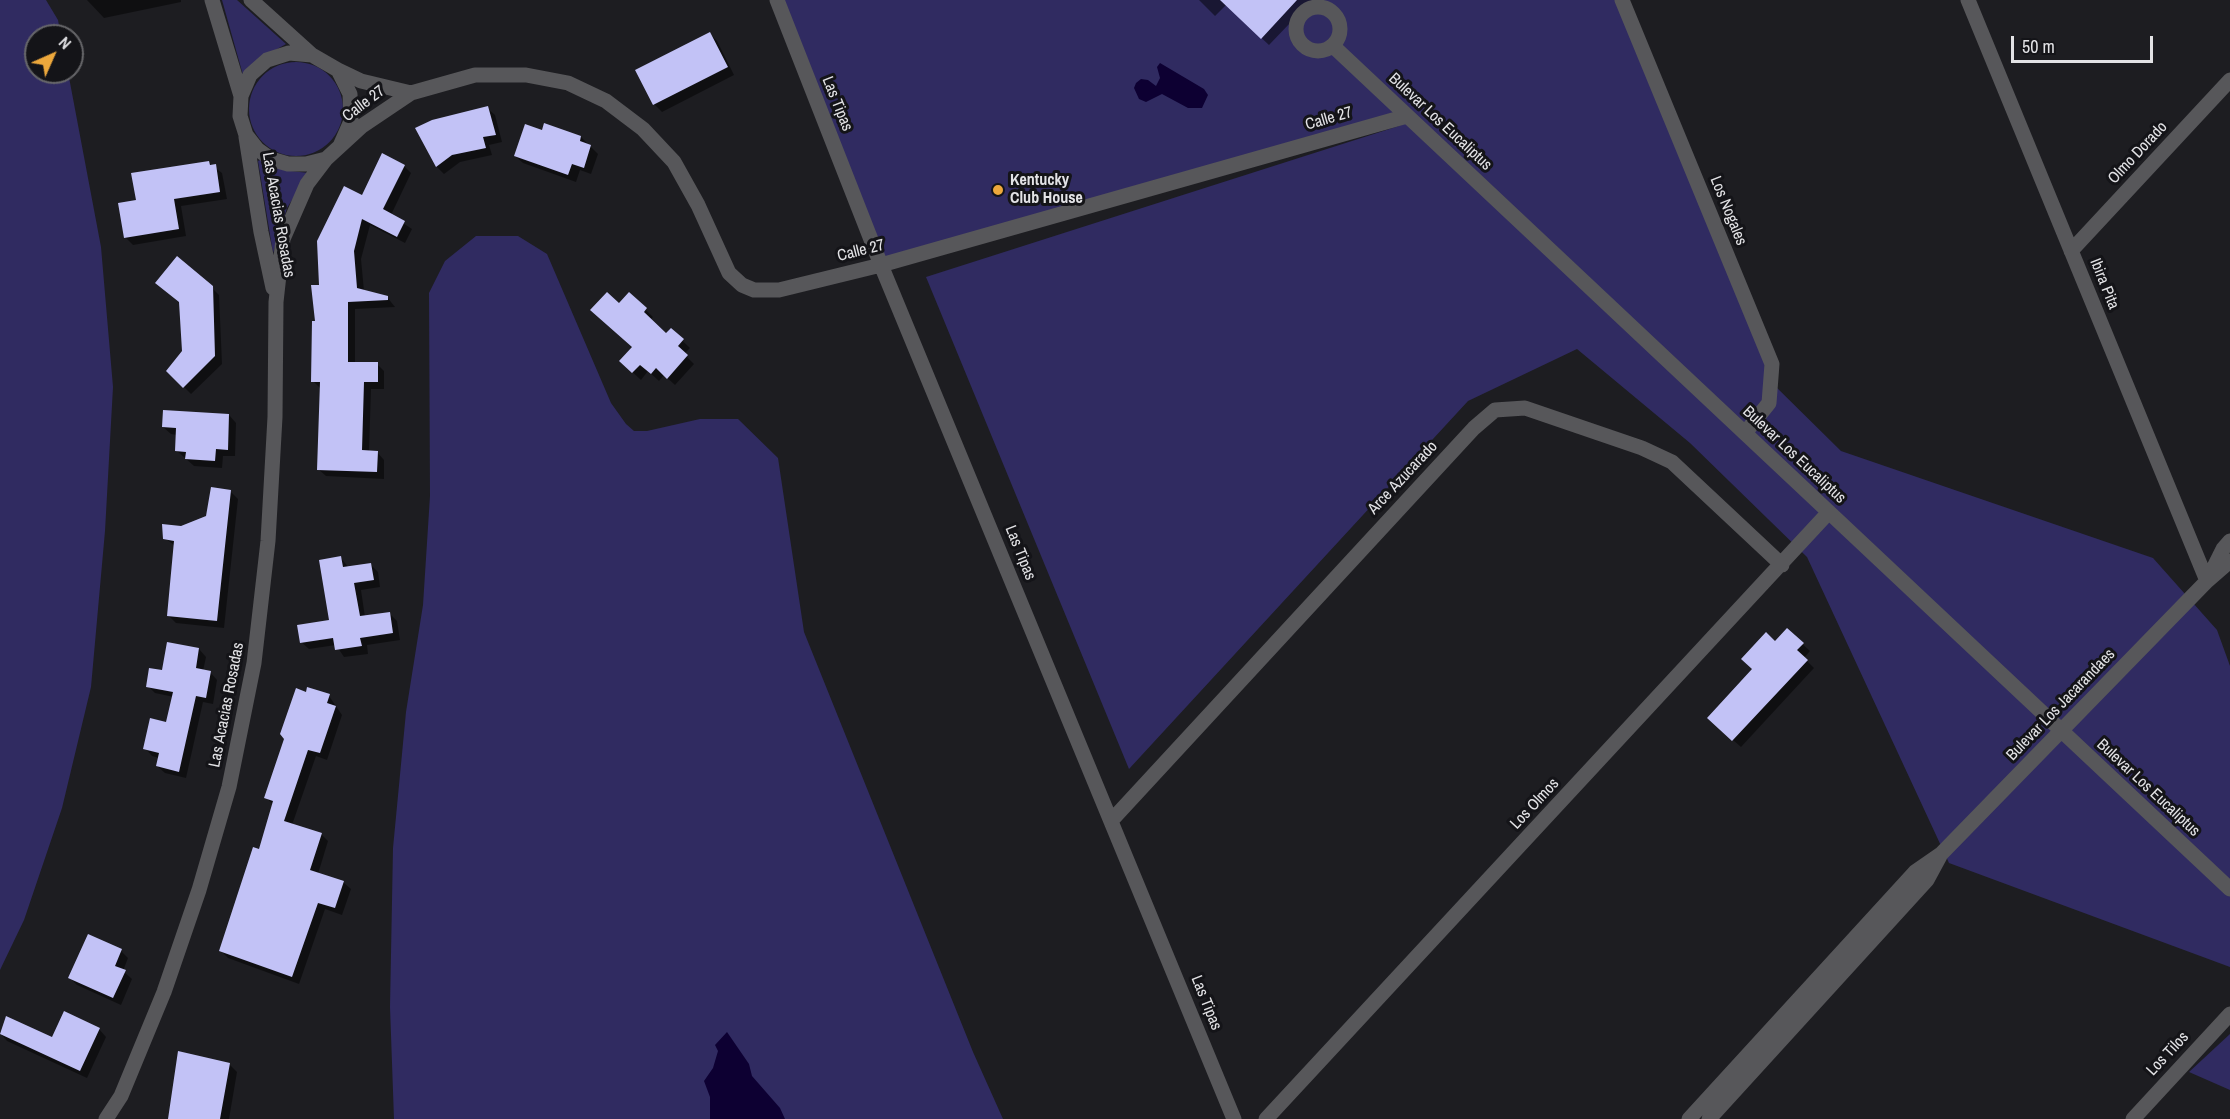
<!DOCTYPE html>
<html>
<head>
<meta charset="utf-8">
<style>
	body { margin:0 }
	#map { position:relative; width:2230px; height:1119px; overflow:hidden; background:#1d1d21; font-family:"Archivo Narrow",sans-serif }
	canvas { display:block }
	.north { position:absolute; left:24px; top:24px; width:60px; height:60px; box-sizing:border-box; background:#141418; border:2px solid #67676a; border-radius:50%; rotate:45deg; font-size:16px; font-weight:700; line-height:24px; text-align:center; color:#e3e3e6 }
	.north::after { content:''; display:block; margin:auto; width:21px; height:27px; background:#eda83c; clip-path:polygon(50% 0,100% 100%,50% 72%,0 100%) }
	.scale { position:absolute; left:2011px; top:36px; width:142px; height:27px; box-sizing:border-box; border:3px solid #e3e3e6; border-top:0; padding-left:8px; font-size:18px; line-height:21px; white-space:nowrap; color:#e3e3e6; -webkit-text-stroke:4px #141418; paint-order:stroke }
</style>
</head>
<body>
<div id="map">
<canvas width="2230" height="1119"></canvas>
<div class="north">N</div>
<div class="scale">50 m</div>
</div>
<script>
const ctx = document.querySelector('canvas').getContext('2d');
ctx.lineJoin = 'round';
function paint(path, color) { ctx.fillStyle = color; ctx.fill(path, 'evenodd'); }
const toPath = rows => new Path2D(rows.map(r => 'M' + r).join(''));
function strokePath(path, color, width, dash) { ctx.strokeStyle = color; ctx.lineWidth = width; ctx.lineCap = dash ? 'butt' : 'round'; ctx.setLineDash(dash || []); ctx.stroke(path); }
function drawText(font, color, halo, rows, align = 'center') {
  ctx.font = font + ' "Archivo Narrow",sans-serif'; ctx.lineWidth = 6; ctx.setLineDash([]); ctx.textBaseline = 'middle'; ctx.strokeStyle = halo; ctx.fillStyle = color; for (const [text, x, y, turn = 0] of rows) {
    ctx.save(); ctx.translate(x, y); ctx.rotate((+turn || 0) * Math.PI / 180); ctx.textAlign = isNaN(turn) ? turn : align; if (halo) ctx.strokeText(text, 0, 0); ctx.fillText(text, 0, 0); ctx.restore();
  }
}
const green = toPath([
	[0,0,46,0,58,20,61,36,36,36,36,72,68,72,101,247,113,387,105,531,91,687,62,808,24,920,0,970],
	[222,0,237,0,286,44,263,57,243,75],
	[777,0,1622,0,1772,364,1771,382,1841,451,2153,558,2217,630,2230,666,2230,967,1949,863,1807,557,1690,443,1577,349,1468,401,1129,769,926,277,1402,125,881,265],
	'249 109a47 47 0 1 1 94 0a47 47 0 1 1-94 0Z',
	[262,159,291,171,309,173,287,208,273,253,258,161],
	[476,236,518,236,547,254,611,403,626,424,634,431,647,431,700,419,738,419,778,458,804,632,973,1052,1003,1119,394,1119,390,1007,393,848,406,712,423,605,430,496,429,293,445,261],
	[2230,1034,2230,1090,2189,1072]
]);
const water = toPath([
	[1160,63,1204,89,1208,95,1202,108,1188,108,1162,94,1146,102,1139,99,1134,88,1136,83,1141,79,1148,80,1156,86,1160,78,1157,67],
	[727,1032,749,1064,752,1076,780,1108,785,1119,710,1119,710,1097,704,1081,713,1068,718,1051,715,1045]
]);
const shadow = toPath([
	[87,0,181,0,181,2,104,18],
	[1199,0,1312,0,1269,45,1226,5,1215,16],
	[710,34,717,41,734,75,662,112,654,104,637,70],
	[487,108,495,115,502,142,489,145,492,155,460,162,444,174,437,167,417,128],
	[543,132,581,137,598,154,591,174,580,170,576,182,523,163,515,156],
	[208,162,222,173,227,199,181,206,186,236,133,245,125,237],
	[404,166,411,173,391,215,412,229,405,243,370,225,361,259,364,291,387,297,395,307,355,309,355,364,377,364,384,371,384,389,371,389,369,452,377,452,384,460,384,479,326,476,318,469,321,389,313,381,321,287,362,197],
	[212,288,219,295,222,364,191,394,168,371,184,352],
	[629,294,653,317,650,320,666,335,671,330,690,348,684,354,694,364,675,385,664,375,659,381,648,371,641,380,628,368,633,348,619,305],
	[229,415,236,423,235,456,223,456,222,468,194,466,176,450,177,435,171,434,163,427],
	[231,492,238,499,224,628,176,623,169,616,175,546,165,538,181,528,208,517],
	[341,558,349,568,370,564,378,572,380,587,361,590,365,617,389,613,397,621,400,640,367,645,368,654,344,657,336,645,309,649,301,642,330,621],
	[1787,630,1810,651,1804,658,1814,668,1741,747,1716,725],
	[199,649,206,657,203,671,210,672,217,680,213,704,203,702,186,778,165,773,157,766,159,758,152,756,145,748,168,724,174,697,155,693,148,686,163,672],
	[307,694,329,696,342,715,327,760,316,756,292,825,321,834,328,841,318,874,343,882,351,889,342,915,325,909,299,984,228,958,220,950,260,851,273,805,266,797],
	[121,951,128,958,123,971,132,979,121,1005,77,985,70,978],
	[7,1018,53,1039,99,1029,106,1037,87,1078,7,1041,0,1033],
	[229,1064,237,1072,229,1119,169,1119]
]);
const building = toPath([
	[1220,0,1297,0,1261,39],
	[710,32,728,67,653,105,635,70],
	[488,106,496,135,483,137,486,148,452,155,436,167,415,128,432,120],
	[544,123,581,136,580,141,591,145,584,168,572,164,568,175,514,156,525,124,542,130],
	[382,153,405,165,383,209,405,221,397,237,362,219,354,251,357,288,388,296,388,300,348,302,348,362,378,362,378,382,364,382,362,450,378,451,377,472,317,470,320,382,311,382,312,321,315,321,311,285,319,285,317,241,344,186,362,195],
	[209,161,210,165,216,164,220,192,174,199,179,229,124,238,118,203,136,200,131,173],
	[177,256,213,286,215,356,183,388,166,371,182,351,179,302,155,283],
	[607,292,619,303,629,292,647,308,644,312,666,333,671,328,684,339,678,346,688,355,667,379,656,368,651,374,640,365,632,373,619,361,632,347,590,310],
	[163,410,229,414,228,450,216,449,215,461,185,459,186,452,175,451,176,428,162,427],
	[211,487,231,490,217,621,167,616,174,541,163,539,162,524,181,526,206,516],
	[341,556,343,567,371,563,374,580,354,583,360,616,390,612,393,633,360,638,362,646,335,650,333,638,300,643,297,625,329,620,319,560],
	[1787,628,1804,643,1797,650,1808,660,1732,741,1707,718,1752,669,1741,659,1766,632,1775,641],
	[167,642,199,648,196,668,211,671,206,698,196,696,179,772,156,766,159,753,143,749,150,718,166,722,173,692,146,687,149,668,162,670],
	[307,687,330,694,327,703,336,706,320,753,308,750,284,821,322,833,310,870,344,881,335,908,318,903,292,977,219,951,253,847,259,849,273,801,264,798,284,739,280,734,296,688,306,692],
	[88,934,122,949,115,966,126,970,113,998,68,978],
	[64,1011,100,1028,80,1071,0,1034,6,1016,52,1037],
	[178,1051,230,1063,220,1119,168,1119]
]);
const minor = toPath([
	[212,0,241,96],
	[251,0,312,55],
	[777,0,881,265,1234,1119],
	[1622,0,1772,364,1769,403,1745,433],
	[1968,0,2207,581],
	'1296 29a22 22 0 1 1 44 0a22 22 0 1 1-44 0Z',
	[1333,46,2230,889],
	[338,70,361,81,411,93],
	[246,137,261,232,273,288],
	[340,146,351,121,350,94,338,70,312,55,289,53,267,60,250,75,241,96,240,116,246,135,257,149,271,159,288,164,306,164,326,159,362,126,411,93,475,75,526,75,568,83,606,101,643,129,674,162,698,205,729,273,742,285,754,290,779,290,881,265,1407,116],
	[2071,251,2230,80],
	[2210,575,2223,549,2230,541],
	[1111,821,1474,428,1495,410,1525,408,1642,448,1672,462,1782,565],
	[106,1119,121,1096,164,992,199,890,229,787,254,663,268,541,275,417,276,302,283,239,307,184,326,159],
	[1266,1119,1829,512],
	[1689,1119,1915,872,1941,854,2207,581,2230,561],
	[1709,1119,1927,880,1940,856],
	[2133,1119,2230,1014]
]);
const markers = [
	[998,190,6,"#eda83c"]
];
const streetNames = [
	["Calle 27",364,104,-37],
	["Las Tipas",837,104,68],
	["Calle 27",1329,119,-16],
	["Bulevar Los Eucaliptus",1440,122,43],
	["Olmo Dorado",2138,153,-47],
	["Los Nogales",1728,211,68],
	["Las Acacias Rosadas",278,215,80],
	["Calle 27",861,251,-14],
	["Ibira Pita",2104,284,68],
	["Bulevar Los Eucaliptus",1794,455,43],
	["Arce Azucarado",1403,478,-47],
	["Las Tipas",1020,553,68],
	["Las Acacias Rosadas",227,705,-79],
	["Bulevar Los Jacarandaes",2061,705,-46],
	["Bulevar Los Eucaliptus",2148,788,43],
	["Los Olmos",1535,804,-47],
	["Las Tipas",1206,1003,68],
	["Los Tilos",2168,1054,-47]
];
const poiNames = [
	["Kentucky",1010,181],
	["Club House",1010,199]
];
paint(green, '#302b61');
paint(water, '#0d0032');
paint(shadow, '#0007');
paint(building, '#c2c2f6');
strokePath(minor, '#57575a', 15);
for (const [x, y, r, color] of markers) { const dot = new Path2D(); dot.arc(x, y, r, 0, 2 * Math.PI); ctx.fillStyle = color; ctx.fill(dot); strokePath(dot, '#141418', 2); }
drawText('16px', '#e3e3e6', '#141418', streetNames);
drawText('bold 16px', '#e3e3e6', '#141418', poiNames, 'left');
</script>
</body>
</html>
